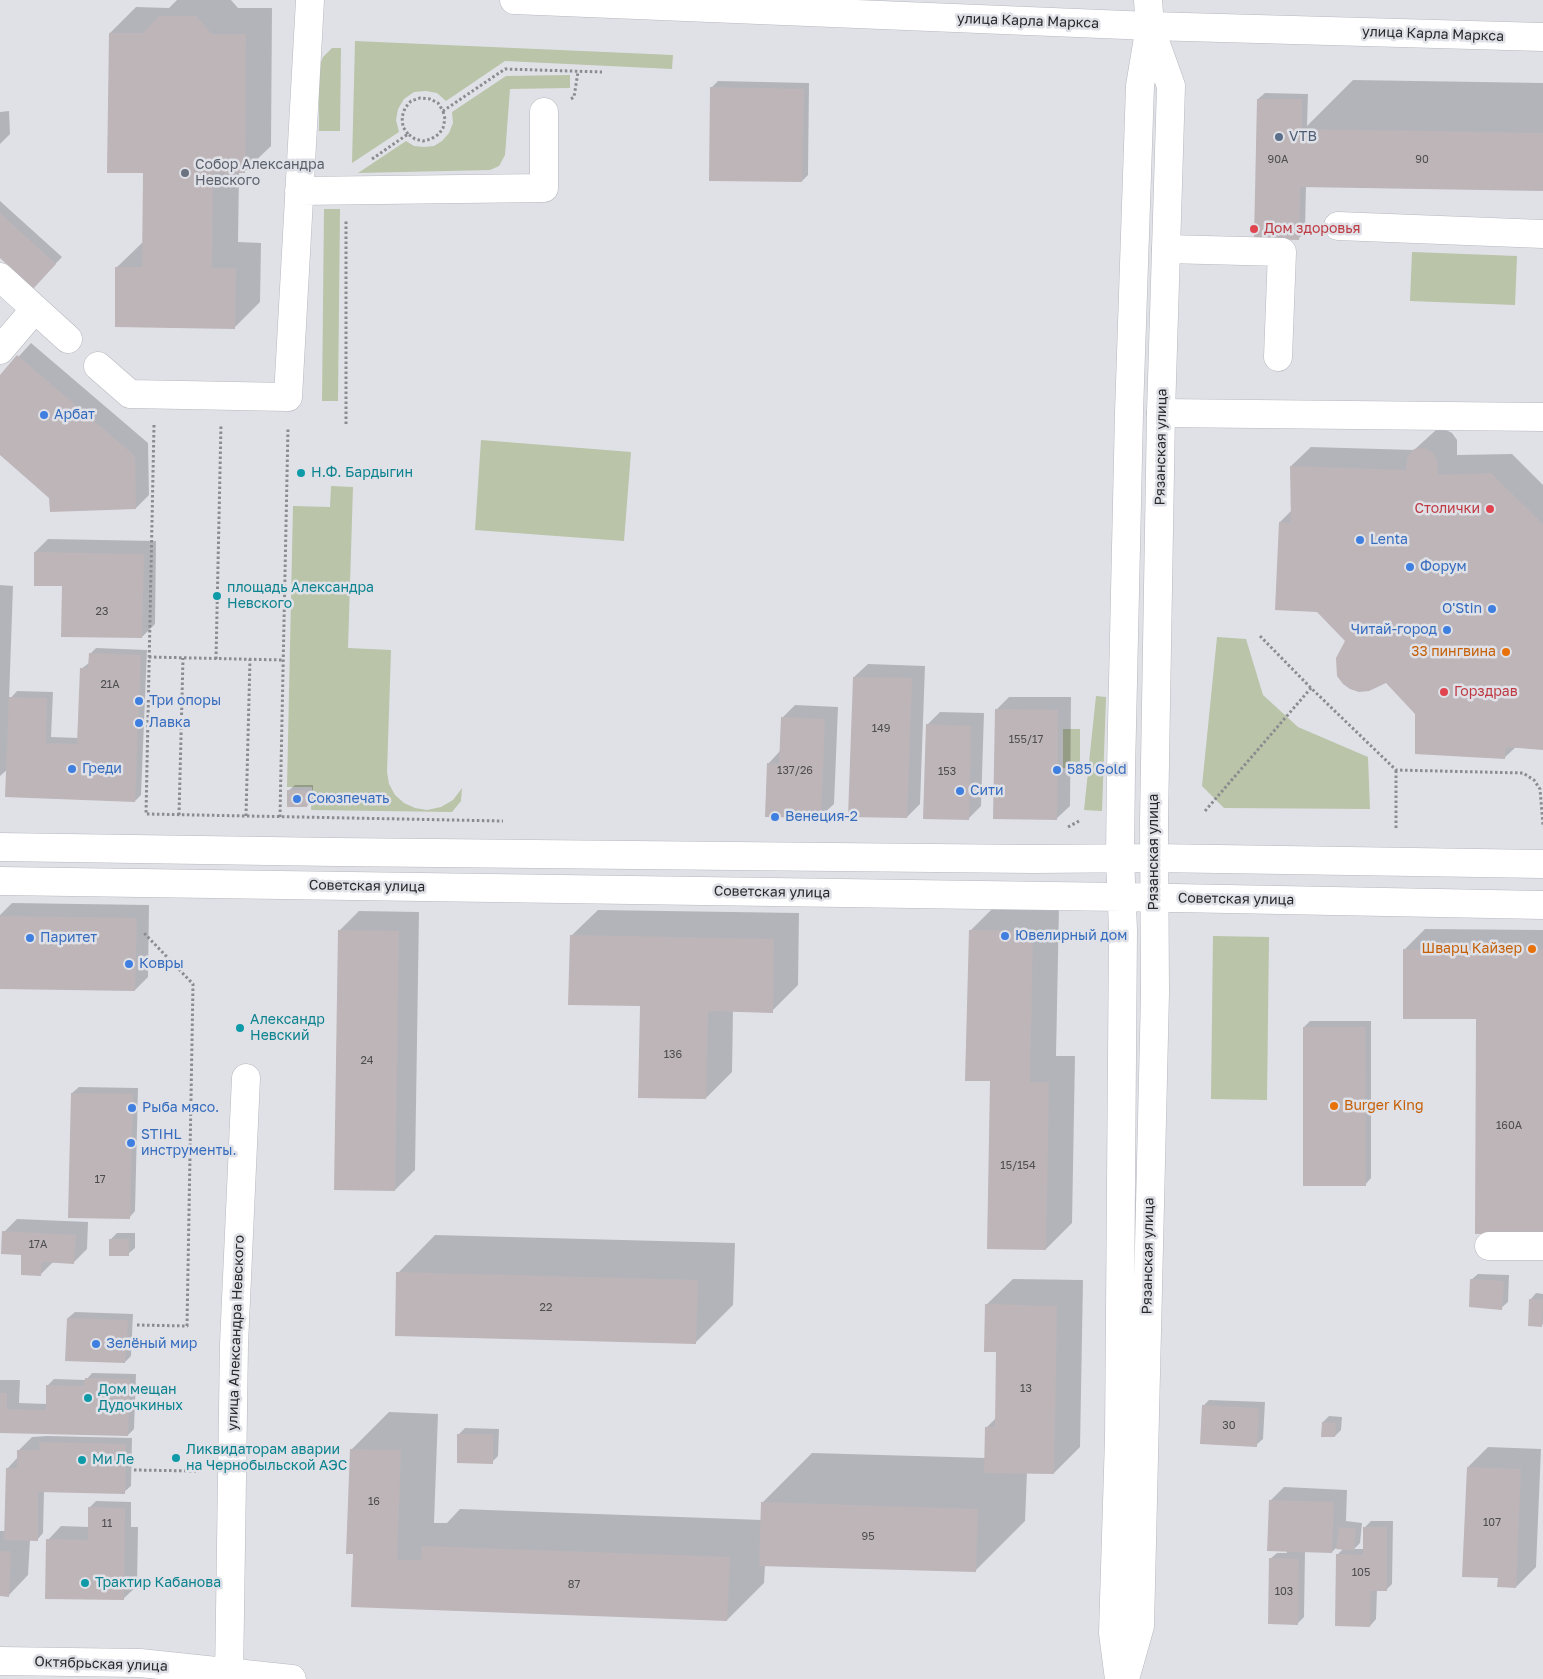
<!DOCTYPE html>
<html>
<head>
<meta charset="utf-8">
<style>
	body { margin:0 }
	canvas { display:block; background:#dfe1e7 }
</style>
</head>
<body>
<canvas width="1543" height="1679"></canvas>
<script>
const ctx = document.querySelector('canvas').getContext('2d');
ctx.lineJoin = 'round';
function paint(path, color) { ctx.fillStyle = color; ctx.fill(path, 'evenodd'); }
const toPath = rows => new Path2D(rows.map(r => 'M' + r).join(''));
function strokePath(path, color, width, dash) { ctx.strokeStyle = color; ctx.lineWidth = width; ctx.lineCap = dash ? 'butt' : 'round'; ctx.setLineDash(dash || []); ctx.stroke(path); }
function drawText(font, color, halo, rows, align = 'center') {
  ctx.font = font + ' "Golos Text",sans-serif'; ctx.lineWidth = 5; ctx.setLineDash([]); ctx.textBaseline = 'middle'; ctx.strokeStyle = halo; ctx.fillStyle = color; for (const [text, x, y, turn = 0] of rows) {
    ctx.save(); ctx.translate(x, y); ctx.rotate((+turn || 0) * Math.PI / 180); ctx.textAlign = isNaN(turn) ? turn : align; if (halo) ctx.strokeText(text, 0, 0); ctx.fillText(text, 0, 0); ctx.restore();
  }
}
const green = toPath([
	[355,41,673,55,672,69,505,61,446,101,437,93,426,91,414,92,404,99,398,109,396,120,399,132,352,163],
	[332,48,341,48,340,131,319,131,319,67,323,57],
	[570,75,570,88,510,89,505,155,499,166,490,170,358,173,406,141,414,146,424,147,434,146,442,141,449,133,453,123,452,112,506,76],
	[324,209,340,209,338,401,322,401],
	[1412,252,1517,256,1515,305,1410,301],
	[481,440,631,452,624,541,475,530],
	[331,486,353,487,348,648,391,650,387,772,389,784,395,795,404,803,415,808,427,810,441,807,453,800,462,788,461,801,452,812,311,810,312,787,287,787,293,506,330,507],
	[1217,637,1246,639,1263,695,1298,727,1368,757,1370,809,1224,808,1202,786],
	[1096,696,1106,697,1102,811,1084,810],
	[1063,729,1080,729,1080,768,1063,768],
	[1213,936,1269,937,1267,1100,1211,1099]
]);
const shadow = toPath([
	[177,0,231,0,238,8,272,8,271,146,244,172,239,172,238,242,261,243,260,302,234,328,116,268,143,242,144,171,110,33,136,7,169,8],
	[1353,80,1543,83,1543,190,1306,186,1305,232,1299,238,1258,99,1265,93,1308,94,1307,126],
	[718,81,809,83,808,175,802,181,711,88],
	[9,111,10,134,0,144,0,112],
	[0,201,62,257,39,281,0,257],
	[31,343,148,443,149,495,136,508,51,497,0,454,0,377],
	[1442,428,1452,433,1457,440,1457,455,1512,454,1543,485,1543,749,1516,747,1504,758,1416,713,1346,641,1280,522,1292,510,1291,466,1311,447,1414,450,1436,430],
	[48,539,156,541,155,624,142,637,63,585,35,552],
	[0,585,13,586,9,700,17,691,53,692,51,737,79,738,81,669,89,663,90,654,96,648,147,650,141,795,135,801,8,769,0,776],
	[868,664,925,666,920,804,907,817,854,677],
	[1009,697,1071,697,1070,806,1056,819,996,710],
	[795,705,838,707,834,804,820,817,768,764,780,751,782,718],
	[940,712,984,713,981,806,968,819,927,725],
	[295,785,313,785,313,800,307,806,288,791],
	[12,903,149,905,148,977,135,990,0,988,0,915],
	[996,905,1059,906,1056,1056,1075,1056,1072,1223,1046,1249,992,1080,970,931],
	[598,910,799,913,798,985,772,1011,733,1010,732,1072,706,1098,642,1005,571,936],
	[359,911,419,912,415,1170,395,1190,339,931],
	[1425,929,1543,930,1543,1233,1478,1018,1405,949],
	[1310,1021,1371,1021,1371,1178,1365,1185,1304,1027],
	[79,1087,138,1088,135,1211,129,1218,72,1093],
	[17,1219,88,1222,87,1249,73,1263,54,1261,40,1275,4,1232],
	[117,1233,135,1233,135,1248,128,1254,110,1240],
	[435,1235,735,1243,733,1305,696,1342,398,1273],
	[1478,1274,1509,1275,1508,1302,1501,1308,1471,1280],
	[1013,1279,1083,1280,1080,1447,1054,1473,1027,1472,1025,1521,975,1571,765,1565,764,1583,727,1620,354,1553,352,1449,389,1412,438,1414,434,1523,447,1523,460,1509,762,1520,762,1503,812,1453,986,1458,987,1427,997,1417,998,1351,986,1305],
	[1536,1293,1543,1294,1543,1324,1541,1326,1530,1300],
	[75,1312,133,1314,131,1356,125,1362,68,1318],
	[92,1373,136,1374,134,1429,128,1435,0,1432,0,1380,20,1380,19,1403,47,1404,48,1385,54,1379,86,1380],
	[1209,1400,1265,1402,1263,1439,1256,1445,1203,1406],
	[1329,1416,1342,1417,1341,1430,1335,1436,1323,1422],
	[465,1428,499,1429,498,1456,492,1462,458,1435],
	[47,1436,132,1438,131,1486,124,1492,44,1491,43,1533,37,1540,30,1540,28,1575,9,1595,0,1595,0,1531,6,1531,7,1469,18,1457,19,1450,32,1437],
	[1488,1447,1541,1449,1536,1567,1516,1587,1499,1577,1468,1467],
	[1284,1487,1347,1490,1346,1521,1362,1523,1360,1543,1354,1549,1364,1549,1364,1528,1371,1521,1393,1521,1392,1584,1386,1590,1377,1590,1376,1619,1370,1626,1337,1555,1343,1549,1338,1546,1332,1552,1305,1551,1304,1617,1298,1623,1270,1559,1277,1553,1287,1553,1271,1500],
	[96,1501,131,1502,131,1527,138,1527,137,1586,123,1599,48,1540,61,1526,89,1527,90,1507]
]);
const building = toPath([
	[159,16,196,16,212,34,246,34,245,173,213,173,212,268,236,268,235,329,115,327,115,267,142,267,143,173,107,173,109,33,143,33],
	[710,87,804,89,802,182,709,181],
	[1257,99,1302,99,1302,129,1543,133,1543,191,1300,187,1299,240,1254,239],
	[0,213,56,264,33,289,0,258],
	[17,355,135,456,136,509,50,512,49,498,0,455,0,375],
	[1422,448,1427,449,1433,453,1437,460,1438,475,1491,473,1543,524,1543,750,1506,747,1505,759,1415,754,1415,714,1386,683,1369,691,1359,692,1350,689,1343,684,1337,676,1336,658,1345,641,1317,612,1275,610,1279,522,1291,523,1290,466,1406,470,1407,459,1409,454,1414,449],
	[34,552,144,554,142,638,61,637,62,586,34,586],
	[89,653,141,655,135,802,5,797,9,697,47,698,46,743,77,744,80,668,88,668],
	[853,677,912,678,907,818,848,817],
	[995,709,1058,710,1057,820,993,819],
	[781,717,825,719,821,818,765,817,767,763,779,764],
	[926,724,971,726,969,820,923,819],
	[287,790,308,791,307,807,287,807],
	[0,916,137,918,135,991,0,989],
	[338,930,399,931,395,1191,334,1190],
	[969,930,1033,931,1030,1082,1049,1082,1046,1250,987,1249,990,1081,965,1081],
	[570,935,774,939,773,1013,708,1011,706,1099,638,1098,640,1006,568,1005],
	[1403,949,1543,950,1543,1234,1475,1234,1476,1019,1403,1019],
	[1303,1027,1365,1027,1366,1186,1303,1186],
	[71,1093,133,1094,130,1219,68,1218],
	[2,1231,76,1235,74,1264,42,1262,41,1276,21,1275,21,1255,1,1254],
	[109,1239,129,1239,129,1256,109,1256],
	[396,1272,698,1280,696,1344,395,1336],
	[1470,1279,1504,1281,1502,1310,1469,1307],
	[1529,1299,1543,1300,1542,1327,1528,1326],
	[985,1304,1057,1306,1054,1474,984,1473,985,1427,995,1427,996,1352,984,1352],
	[67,1318,128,1320,125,1363,65,1361],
	[85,1378,130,1379,128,1436,0,1433,0,1393,7,1393,7,1409,46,1410,46,1385,84,1386],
	[1202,1405,1259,1408,1257,1447,1200,1444],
	[1322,1422,1336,1423,1335,1437,1321,1437],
	[457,1434,493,1434,493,1464,457,1463],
	[39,1442,126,1444,125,1494,38,1492,38,1541,4,1540,6,1468,17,1468,17,1450,39,1450],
	[350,1449,401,1450,397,1560,421,1560,422,1546,730,1557,727,1621,351,1607,353,1554,346,1554],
	[1467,1467,1521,1469,1516,1588,1497,1587,1498,1578,1462,1577],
	[1269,1500,1334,1502,1332,1553,1267,1551],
	[761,1502,978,1509,976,1572,759,1566],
	[88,1507,125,1508,124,1600,45,1599,46,1539,88,1540],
	[1339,1527,1356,1529,1354,1551,1336,1549],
	[1363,1527,1387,1527,1387,1591,1371,1591,1370,1627,1335,1626,1336,1554,1363,1555],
	[0,1551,11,1551,9,1597,0,1596],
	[1269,1558,1299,1559,1298,1625,1268,1624]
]);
const path = toPath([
	[571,99,574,97,578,72],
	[408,134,403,127,402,117,405,108,411,101,420,98,430,99,438,103,443,111,505,69,602,72],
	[372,159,408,134,415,139,423,141,431,139,439,134,443,128,445,119,443,111],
	[346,424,346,219],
	[154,425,146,814,503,821],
	[1260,636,1311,688,1396,770,1523,773,1534,780,1540,789,1543,825],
	[149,657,283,660],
	[216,659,221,424],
	[1205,811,1311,688],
	[179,815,183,658],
	[246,816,250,659],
	[280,817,288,428],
	[1068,827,1081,820],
	[1396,828,1396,770],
	[137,1325,187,1326,193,984,144,933],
	[134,1470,196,1471]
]);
const minor = toPath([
	[514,0,1150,26,1543,37],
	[299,191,544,188,544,112],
	[1338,226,1543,234],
	[1166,249,1282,252,1278,357],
	[0,277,68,339],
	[0,350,35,309],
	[98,366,130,394,288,397,310,0],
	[1161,413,1543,417],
	[1489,1246,1543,1246],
	[0,1661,140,1663,292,1679],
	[229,1679,234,1344,246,1078]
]);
const major = toPath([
	[0,847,335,852,1033,859,1153,858,1543,864],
	[0,881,1122,897,1543,905],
	[1119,1679,1113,1633,1119,1438,1123,930,1120,858,1121,771,1129,413,1140,86,1150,26,1148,0],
	[1125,1679,1140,1626,1155,993,1154,821,1161,413,1171,86,1151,30]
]);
const markers = [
	[1279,137,5,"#5c6f8a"],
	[185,173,5,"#6b7280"],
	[1254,229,5,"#e0444e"],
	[44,415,5,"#3f7fe0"],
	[301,473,5,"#0f9aa8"],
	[1490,509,5,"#e0444e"],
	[1360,540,5,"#3f7fe0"],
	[1410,567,5,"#3f7fe0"],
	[217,596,5,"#0f9aa8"],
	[1492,609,5,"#3f7fe0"],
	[1447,630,5,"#3f7fe0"],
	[1506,652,5,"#e8710a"],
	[1444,692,5,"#e0444e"],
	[139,701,5,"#3f7fe0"],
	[139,723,5,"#3f7fe0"],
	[72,769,5,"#3f7fe0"],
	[1057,770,5,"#3f7fe0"],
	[960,791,5,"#3f7fe0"],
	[297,799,5,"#3f7fe0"],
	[775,817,5,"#3f7fe0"],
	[1005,936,5,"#3f7fe0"],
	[30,938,5,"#3f7fe0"],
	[1532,949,5,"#e8710a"],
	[129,964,5,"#3f7fe0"],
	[240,1028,5,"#0f9aa8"],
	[1334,1106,5,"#e8710a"],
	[132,1108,5,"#3f7fe0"],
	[131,1143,5,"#3f7fe0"],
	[96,1344,5,"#3f7fe0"],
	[88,1398,5,"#0f9aa8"],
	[176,1458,5,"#0f9aa8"],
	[82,1460,5,"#0f9aa8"],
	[85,1583,5,"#0f9aa8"]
];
const numberNames = [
	["90А",1278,160],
	["90",1422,160],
	["23",102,612],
	["21А",110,685],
	["149",881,729],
	["155/17",1026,740],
	["137/26",795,771],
	["153",947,772],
	["136",673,1055],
	["24",367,1061],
	["160А",1509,1126],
	["15/154",1018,1166],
	["17",100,1180],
	["17А",38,1245],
	["22",546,1308],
	["13",1026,1389],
	["30",1229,1426],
	["16",374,1502],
	["107",1492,1523],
	["11",107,1524],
	["95",868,1537],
	["105",1361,1573],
	["87",574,1585],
	["103",1284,1592]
];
const streetNames = [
	["улица Карла Маркса",1028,21,2],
	["улица Карла Маркса",1433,34,2],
	["Рязанская улица",1161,447,-89],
	["Рязанская улица",1154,852,-90],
	["Советская улица",367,886,1],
	["Советская улица",772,892,1],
	["Советская улица",1236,899,1],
	["Рязанская улица",1148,1256,-89],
	["улица Александра Невского",236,1333,-88],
	["Октябрьская улица",101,1664,2]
];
const serviceNames = [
	["VTB",1289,137]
];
const worshipNames = [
	["Собор Александра",195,165],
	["Невского",195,181]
];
const healthNames = [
	["Дом здоровья",1264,229],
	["Столички",1480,509,"right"],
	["Горздрав",1454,692]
];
const shopNames = [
	["Арбат",54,415],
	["Lenta",1370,540],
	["Форум",1420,567],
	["O'Stin",1482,609,"right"],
	["Читай-город",1437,630,"right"],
	["Три опоры",149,701],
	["Лавка",149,723],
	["Греди",82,769],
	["585 Gold",1067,770],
	["Сити",970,791],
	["Союзпечать",307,799],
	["Венеция-2",785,817],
	["Ювелирный дом",1015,936],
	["Паритет",40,938],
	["Ковры",139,964],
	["Рыба мясо.",142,1108],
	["STIHL",141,1135],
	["инструменты.",141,1151],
	["Зелёный мир",106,1344]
];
const cultureNames = [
	["Н.Ф. Бардыгин",311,473],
	["площадь Александра",227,588],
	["Невского",227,604],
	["Александр",250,1020],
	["Невский",250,1036],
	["Дом мещан",98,1390],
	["Дудочкиных",98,1406],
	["Ликвидаторам аварии",186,1450],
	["на Чернобыльской АЭС",186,1466],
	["Ми Ле",92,1460],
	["Трактир Кабанова",95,1583]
];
const foodNames = [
	["33 пингвина",1496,652],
	["Шварц Кайзер",1522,949],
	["Burger King",1344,1106,"left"]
];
paint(green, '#bac4a8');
paint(shadow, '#0003');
paint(building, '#bdb5b8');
strokePath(minor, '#b6b8be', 29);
strokePath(major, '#b6b8be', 29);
strokePath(path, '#8a8c90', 3, [2.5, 2.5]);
strokePath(minor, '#fff', 28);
strokePath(major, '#fff', 28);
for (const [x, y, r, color] of markers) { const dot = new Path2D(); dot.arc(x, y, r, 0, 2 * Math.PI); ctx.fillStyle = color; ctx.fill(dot); strokePath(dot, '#dfe1e7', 2); }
drawText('11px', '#4d4c4e', null, numberNames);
drawText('14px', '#28292b', '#dfe1e7', streetNames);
drawText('14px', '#4e5e75', '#dfe1e7', serviceNames, 'left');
drawText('14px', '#5b616d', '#dfe1e7', worshipNames, 'left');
drawText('14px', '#be3a42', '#dfe1e7', healthNames, 'left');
drawText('14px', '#366cbe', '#dfe1e7', shopNames, 'left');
drawText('14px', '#0d838f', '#dfe1e7', cultureNames, 'left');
drawText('14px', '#c56008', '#dfe1e7', foodNames, 'right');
</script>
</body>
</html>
